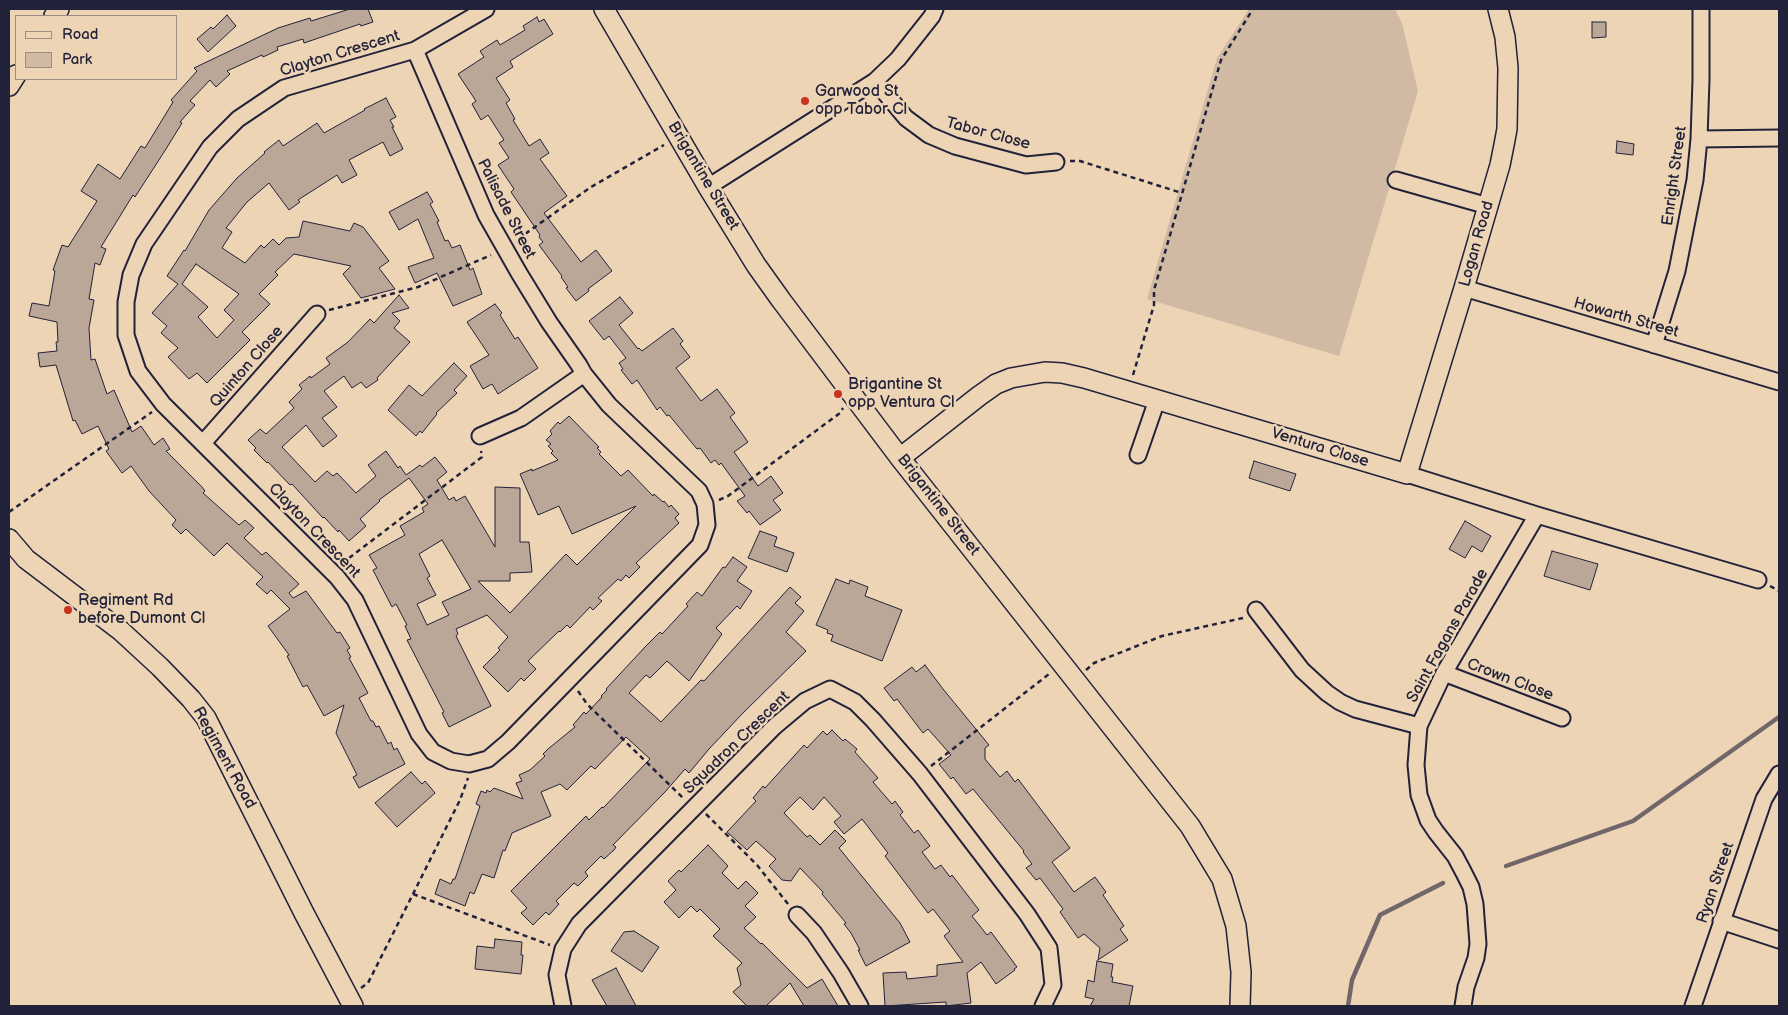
<!DOCTYPE html>
<html>
<head>
<meta charset="utf-8">
<style>
	body { margin:0 }
	#map { position:relative; width:1788px; height:1015px; overflow:hidden; background:#edd4b5; font-family:"Balsamiq Sans",sans-serif }
	canvas { display:block }
	.frame { position:absolute; inset:0; border:10px solid #22223b; pointer-events:none }
	.legend { position:absolute; left:15px; top:15px; width:162px; height:65px; box-sizing:border-box; background:#edd4b5; border:1px solid #9c8d84; margin:0; padding:6px 9px; list-style:none; font-size:15px; color:#22223b }
	.legend li { display:flex; align-items:center; gap:10px; height:25px }
	.legend b { width:25px; border:1px solid #9c8d84 }
</style>
</head>
<body>
<div id="map">
<canvas width="1788" height="1015"></canvas>
<div class="frame"></div>
<ul class="legend">
<li><b style="height:6px;background:#edd4b5"></b>Road</li>
<li><b style="height:14px;background:#d0baa4"></b>Park</li>
</ul>
</div>
<script>
const ctx = document.querySelector('canvas').getContext('2d');
ctx.lineJoin = 'round';
function paint(path, color) { ctx.fillStyle = color; ctx.fill(path, 'evenodd'); }
const toPath = rows => new Path2D(rows.map(r => 'M' + r).join(''));
function strokePath(path, color, width, dash) { ctx.strokeStyle = color; ctx.lineWidth = width; ctx.lineCap = dash ? 'butt' : 'round'; ctx.setLineDash(dash || []); ctx.stroke(path); }
function drawText(font, color, halo, rows, align = 'center') {
  ctx.font = font + ' "Balsamiq Sans",sans-serif'; ctx.lineWidth = 5; ctx.setLineDash([]); ctx.textBaseline = 'middle'; ctx.strokeStyle = halo; ctx.fillStyle = color; for (const [text, x, y, turn = 0] of rows) {
    ctx.save(); ctx.translate(x, y); ctx.rotate((+turn || 0) * Math.PI / 180); ctx.textAlign = isNaN(turn) ? turn : align; if (halo) ctx.strokeText(text, 0, 0); ctx.fillText(text, 0, 0); ctx.restore();
  }
}
const green = toPath([
	[1249,9,1395,9,1402,23,1418,91,1339,356,1147,299,1217,58]
]);
const stream = toPath([
	[1506,866,1633,821,1779,717],
	[1348,1006,1352,980,1380,915,1443,883]
]);
const building = toPath([
	[350,9,368,9,373,22,361,26,360,24,304,43,303,39,277,47,278,50,263,57,262,55,227,71,230,74,216,87,210,80,190,101,195,105,180,122,182,123,166,149,135,197,133,195,101,247,106,249,100,265,95,263,89,299,94,300,89,328,91,360,95,359,107,394,114,390,132,432,141,426,154,445,163,438,170,449,166,451,202,487,205,491,203,493,239,525,245,520,254,528,244,538,262,555,266,552,299,584,289,593,293,598,306,591,337,633,340,632,350,648,347,650,351,657,349,658,368,693,359,698,371,721,373,721,376,727,379,726,388,744,391,742,394,750,397,748,405,764,359,788,353,777,357,775,336,733,344,705,324,716,307,685,303,687,287,656,289,655,268,626,290,609,271,590,267,594,256,584,263,577,227,543,214,556,186,529,181,534,172,525,176,520,149,491,131,466,122,473,106,451,109,449,98,426,82,434,75,420,73,421,56,365,40,367,38,353,57,351,56,342,58,342,57,322,29,316,32,303,49,306,55,271,53,270,62,245,68,247,97,201,81,191,98,164,120,179,141,146,145,148,173,102,171,100,197,71,194,68,278,28,310,18,311,21,350,9],
	[227,15,236,26,208,52,197,39,211,27,213,29,227,15],
	[537,17,539,22,544,19,553,34,510,61,513,67,496,78,510,100,506,103,515,119,513,120,529,146,540,139,549,153,540,159,567,196,544,213,581,262,596,250,612,271,588,289,589,291,576,301,566,288,568,287,561,277,562,276,539,245,543,242,539,237,540,235,511,192,514,189,498,165,509,158,499,143,504,140,488,115,481,120,472,104,476,101,458,74,484,57,480,51,497,40,500,45,525,30,523,26,537,17],
	[1592,22,1606,22,1606,37,1592,38,1592,22],
	[386,98,396,117,390,120,394,127,392,127,403,149,390,156,383,142,349,160,357,175,342,183,337,175,298,200,300,202,289,210,269,183,247,202,226,228,232,232,222,248,245,263,261,245,264,248,273,239,279,245,286,238,299,237,303,221,350,231,354,223,363,227,389,261,379,268,395,289,361,298,343,274,351,266,294,254,275,272,278,275,259,294,270,304,242,332,250,340,207,383,197,373,189,379,168,357,178,348,161,333,167,326,152,313,178,284,167,276,184,250,185,251,209,210,237,178,265,153,264,152,279,140,283,146,317,123,324,133,365,110,364,109,386,98],
	[196,264,239,294,224,310,234,320,217,338,198,317,208,307,182,284,196,264],
	[1617,141,1634,144,1633,155,1616,153,1617,141],
	[427,192,433,202,430,204,439,221,437,222,445,241,448,240,452,248,460,245,470,270,473,268,482,294,453,306,437,273,415,283,408,267,434,258,418,219,399,230,389,212,427,192],
	[399,295,409,308,392,313,400,321,394,328,410,342,377,378,378,380,366,388,361,382,352,388,344,376,324,391,337,407,322,418,337,436,323,447,306,425,282,447,315,482,327,471,333,476,337,473,356,493,376,476,368,465,386,451,398,468,400,466,406,475,420,465,422,467,435,457,447,472,437,480,449,500,454,497,456,501,465,496,495,547,495,487,520,488,520,542,529,542,532,572,510,573,510,581,478,581,510,613,566,554,577,565,636,506,572,534,559,506,538,515,520,474,532,469,532,471,558,460,551,453,553,451,548,446,551,444,546,440,552,434,550,431,558,422,560,424,569,416,599,447,597,448,601,452,599,454,621,476,628,470,653,496,654,494,663,502,664,501,669,507,671,505,679,514,675,518,679,523,636,563,640,567,629,578,626,575,621,581,618,579,598,598,602,601,593,610,590,607,570,628,567,625,560,632,559,631,528,661,536,669,524,681,521,678,508,692,483,667,500,650,498,648,508,637,487,615,456,629,458,634,456,636,491,706,449,727,442,713,444,712,407,640,411,639,405,626,407,625,396,604,392,607,373,570,377,568,369,555,405,535,400,526,424,512,422,508,428,504,409,478,379,500,380,501,360,519,366,526,349,541,339,530,338,532,324,517,323,518,292,484,290,485,268,462,267,463,254,450,256,448,248,440,260,429,266,434,294,408,289,402,302,389,299,385,310,376,311,378,330,364,326,358,348,342,370,319,374,323,399,295],
	[442,540,471,589,442,602,449,615,427,625,417,604,436,595,427,578,430,576,419,554,442,540],
	[620,297,633,313,619,325,638,349,639,348,642,351,673,328,683,341,680,344,690,357,676,368,701,401,717,389,735,413,730,417,748,442,734,452,758,486,771,476,783,493,773,500,781,510,760,525,749,511,747,513,737,501,745,496,721,463,719,465,715,460,711,463,700,448,697,449,669,415,667,416,660,407,657,410,637,380,632,384,621,370,623,369,619,363,626,358,609,336,604,340,589,321,620,297],
	[495,304,502,313,500,315,515,339,518,337,538,368,498,394,492,384,483,389,470,366,489,355,467,322,495,304],
	[454,363,467,376,454,390,457,393,436,413,437,414,422,433,420,431,416,436,388,410,409,385,422,396,454,363],
	[1254,461,1296,474,1290,491,1249,478,1254,461],
	[1465,521,1491,536,1482,552,1472,546,1465,558,1449,549,1465,521],
	[760,531,777,537,774,546,794,553,787,572,748,558,760,531],
	[1552,551,1598,564,1590,590,1544,576,1552,551],
	[733,557,747,567,737,581,752,591,740,609,737,606,716,628,722,634,689,681,667,661,650,678,646,675,629,693,661,722,701,680,704,681,790,587,801,597,795,603,804,611,786,632,806,651,743,713,709,749,689,773,685,769,665,792,613,845,616,847,614,850,604,859,601,856,585,872,588,876,578,886,574,883,556,901,559,904,549,915,546,912,533,925,521,913,527,908,511,891,586,816,589,820,602,807,603,808,650,759,626,737,595,769,591,766,567,790,560,784,541,792,551,816,512,833,505,851,503,850,494,878,482,874,474,894,470,892,465,906,435,894,440,879,451,884,453,879,455,879,480,806,476,804,481,791,486,793,487,790,490,792,494,788,523,799,516,783,522,781,519,775,530,770,545,756,543,754,548,749,575,727,573,725,584,712,586,714,602,697,601,696,607,690,606,689,645,647,660,632,662,634,688,606,686,604,697,592,702,596,723,567,725,568,733,557],
	[836,579,849,584,850,580,868,587,865,596,902,610,882,661,831,641,833,635,827,633,828,630,816,625,836,579],
	[925,665,943,689,989,745,985,748,985,759,1000,777,1007,771,1015,782,1018,779,1070,848,1052,862,1074,892,1095,877,1106,892,1103,895,1124,926,1120,929,1128,940,1098,960,1100,948,1084,934,1078,938,1060,912,1063,909,1040,878,1036,880,1026,868,1032,864,1023,852,1024,851,973,789,966,794,953,777,951,779,939,764,951,755,928,729,923,733,897,699,894,701,884,688,912,667,916,672,925,665],
	[832,730,843,741,845,739,857,749,855,752,878,778,873,782,892,804,895,801,903,812,900,815,914,833,918,830,930,846,922,852,935,869,941,865,950,877,952,875,979,910,972,916,987,935,991,932,1017,967,1014,969,1015,970,996,984,981,962,967,973,971,1003,946,1006,946,1002,885,1006,883,973,906,972,907,979,937,976,937,965,963,962,944,936,950,931,933,909,928,913,885,856,888,853,862,819,844,834,834,822,841,816,824,797,813,810,800,797,784,813,807,837,810,835,820,845,835,830,846,841,839,848,900,923,910,942,866,966,858,950,860,950,851,933,844,924,846,923,822,894,823,892,800,868,791,881,782,880,769,866,776,859,756,841,747,850,727,832,756,801,753,798,763,786,765,788,804,745,807,748,823,731,827,735,832,730],
	[411,772,422,784,425,781,435,793,397,827,375,803,411,772],
	[708,845,728,866,722,873,738,889,746,881,758,893,745,906,756,917,744,928,761,944,762,943,807,988,822,979,838,1006,804,1006,790,983,766,1006,747,1006,733,992,741,985,737,968,742,963,713,936,720,929,700,909,697,912,691,906,679,918,664,902,676,890,668,881,679,870,681,872,708,845],
	[634,931,659,947,642,972,611,951,624,932,634,931],
	[495,939,522,942,521,955,523,955,521,974,475,969,477,946,494,948,495,939],
	[1097,961,1113,964,1111,977,1113,977,1112,982,1133,986,1129,1006,1090,1006,1094,999,1085,997,1088,980,1094,982,1097,961],
	[616,968,636,1006,607,1006,592,980,616,968]
]);
const path = toPath([
	[1070,161,1080,161,1182,193],
	[518,239,591,187,664,145],
	[329,310,418,287,491,255],
	[1133,375,1154,305,1154,290,1221,60,1253,9],
	[719,500,728,496,840,413,843,408],
	[9,512,152,412],
	[345,566,349,558,482,457,481,451],
	[1770,586,1779,591],
	[1086,670,1094,663,1162,636,1243,618],
	[578,691,587,704,684,799],
	[931,766,1049,674],
	[706,814,757,865,788,904],
	[413,894,550,945],
	[361,988,368,983,413,894,460,800,468,778]
]);
const minor = toPath([
	[415,50,486,215,519,273,549,322,579,365,584,374,609,405,699,491,705,504,707,525,700,545,508,742,488,759,469,764,451,761,433,752,419,734,355,600,337,577,163,404,138,371,126,335,126,302,131,275,144,244,210,147,238,119,284,88,415,50,486,9],
	[875,81,906,118,929,135,955,146,1026,165,1056,162],
	[1699,139,1779,138],
	[1396,180,1488,206],
	[708,187,875,81,898,59,932,16,935,9],
	[1464,288,1779,382],
	[1654,345,1677,271,1695,180,1699,139,1701,80,1701,9],
	[480,436,521,418,584,374],
	[203,443,317,314],
	[1138,455,1157,400],
	[1407,474,1537,515,1758,580],
	[1256,610,1302,670,1327,693,1340,702,1355,709,1419,726],
	[1444,673,1562,718],
	[797,915,814,933,841,973,860,1006],
	[1721,921,1779,940],
	[563,1006,557,975,563,949,579,924,774,727,805,701,830,689,855,702,873,720,920,774,1027,914,1049,948,1053,985,1043,1006],
	[1463,1006,1466,987,1476,958,1478,944,1475,904,1471,887,1464,873,1455,856,1436,832,1428,820,1419,795,1416,765,1419,726,1444,673,1537,515],
	[1693,1006,1764,799,1779,774]
]);
const tertiary = toPath([
	[604,9,708,187,756,265,781,300,900,458,1190,826,1222,879,1236,926,1241,972,1240,1006],
	[54,16,59,9],
	[9,86,16,75],
	[900,458,979,396,996,384,1011,378,1045,372,1062,373,1084,378,1407,474,1464,288,1500,165,1504,145,1507,129,1508,68,1505,37,1498,9],
	[9,539,26,559,121,631,160,667,191,699,206,718,304,913,353,1006]
]);
const markers = [
	[805,101,5,"#c8321e"],
	[838,394,5,"#c8321e"],
	[68,610,5,"#c8321e"]
];
const streetNames = [
	["Clayton Crescent",340,54,-17],
	["Tabor Close",988,134,15],
	["Brigantine Street",703,176,59],
	["Enright Street",1675,176,-82],
	["Palisade Street",506,209,63],
	["Logan Road",1477,244,-74],
	["Howarth Street",1626,318,16],
	["Quinton Close",247,367,-49],
	["Ventura Close",1320,448,17],
	["Brigantine Street",938,505,52],
	["Clayton Crescent",314,531,46],
	["Saint Fagans Parade",1448,636,-61],
	["Crown Close",1510,680,21],
	["Squadron Crescent",737,743,-44],
	["Regiment Road",224,758,61],
	["Ryan Street",1716,883,-71]
];
const poiNames = [
	["Garwood St",815,92],
	["opp Tabor Cl",815,110],
	["Brigantine St",848,385],
	["opp Ventura Cl",848,403],
	["Regiment Rd",78,601],
	["before Dumont Cl",78,619]
];
paint(green, '#d0baa4');
strokePath(stream, '#71676a', 4.5);
paint(building, '#baa797');
strokePath(building, '#22223b', 1);
strokePath(minor, '#22223b', 19);
strokePath(tertiary, '#22223b', 22);
strokePath(path, '#22223b', 2.5, [5, 4]);
strokePath(minor, '#edd4b5', 15);
strokePath(tertiary, '#edd4b5', 19);
for (const [x, y, r, color] of markers) { const dot = new Path2D(); dot.arc(x, y, r, 0, 2 * Math.PI); ctx.fillStyle = color; ctx.fill(dot); strokePath(dot, '#edd4b5', 2); }
drawText('16px', '#22223b', '#edd4b5', streetNames);
drawText('16px', '#22223b', '#edd4b5', poiNames, 'left');
</script>
</body>
</html>
